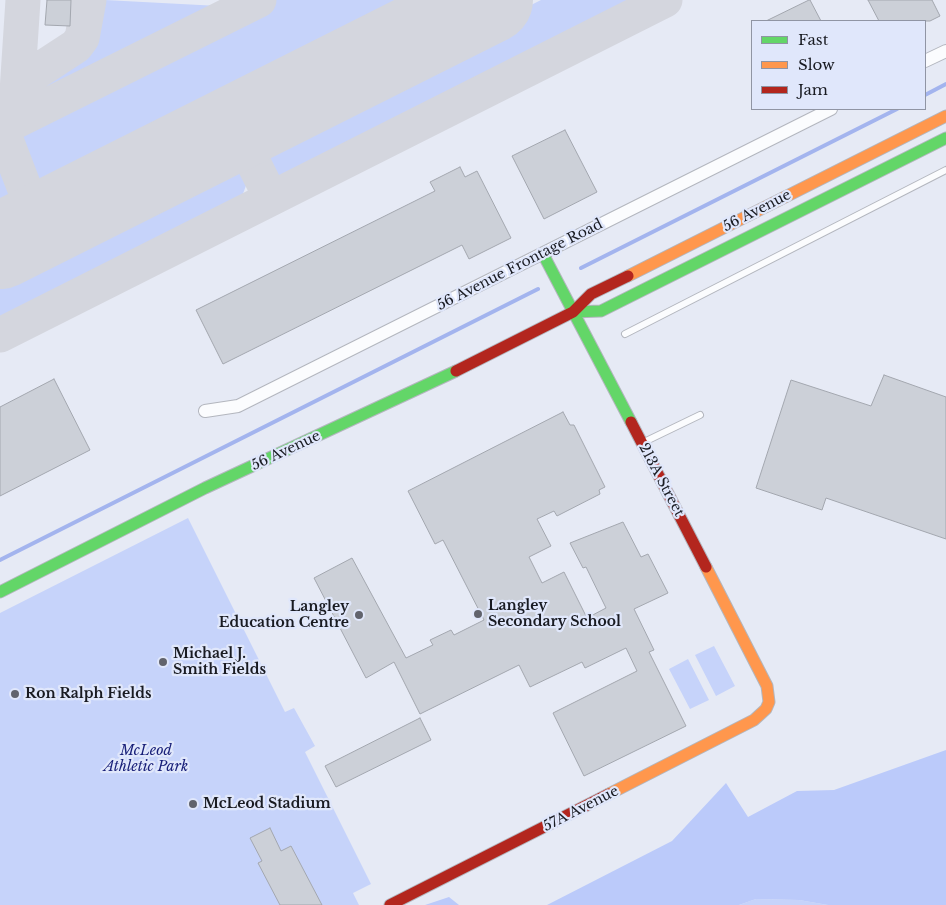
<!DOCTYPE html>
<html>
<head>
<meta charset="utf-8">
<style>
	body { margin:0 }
	#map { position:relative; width:946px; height:905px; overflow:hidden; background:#e6eaf5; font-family:"Libre Baskerville",serif }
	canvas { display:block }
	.legend { position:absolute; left:751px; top:20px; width:175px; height:90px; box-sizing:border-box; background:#e0e7fb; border:1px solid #9095a4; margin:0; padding:6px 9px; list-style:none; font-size:15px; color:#191b22 }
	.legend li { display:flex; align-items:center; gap:10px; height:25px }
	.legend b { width:25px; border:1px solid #9095a4 }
</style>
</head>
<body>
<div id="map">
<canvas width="946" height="905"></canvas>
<ul class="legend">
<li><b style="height:6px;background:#63d668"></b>Fast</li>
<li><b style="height:6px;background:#ff974d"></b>Slow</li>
<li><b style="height:6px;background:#b3261e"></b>Jam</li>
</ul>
</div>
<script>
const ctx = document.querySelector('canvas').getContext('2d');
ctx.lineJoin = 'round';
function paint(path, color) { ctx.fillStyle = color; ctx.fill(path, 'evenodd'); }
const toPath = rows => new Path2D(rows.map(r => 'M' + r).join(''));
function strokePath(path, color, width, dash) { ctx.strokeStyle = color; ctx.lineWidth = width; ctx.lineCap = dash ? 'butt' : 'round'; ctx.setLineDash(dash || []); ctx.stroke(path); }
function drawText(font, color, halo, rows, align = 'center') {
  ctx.font = font + ' "Libre Baskerville",serif'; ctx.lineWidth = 4.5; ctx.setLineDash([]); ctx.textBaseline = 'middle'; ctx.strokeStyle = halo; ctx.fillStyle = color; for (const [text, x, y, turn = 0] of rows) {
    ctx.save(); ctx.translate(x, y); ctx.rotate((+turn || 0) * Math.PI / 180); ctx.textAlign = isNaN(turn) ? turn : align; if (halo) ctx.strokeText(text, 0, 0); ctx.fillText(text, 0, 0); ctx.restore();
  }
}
const green = toPath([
	[105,0,219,6,240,0,441,0,43,200,38,197,16,141,26,96,39,80,88,47,92,40,97,5],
	[541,0,651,0,290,181,265,173,259,162,264,139],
	[0,147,23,205,19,213,0,222],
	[220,162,242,170,247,183,238,207,0,327,0,272],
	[188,518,285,712,294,708,315,746,305,752,371,884,353,893,359,905,0,905,0,613],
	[714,646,735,686,716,696,695,655],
	[688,659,709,700,690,709,669,669],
	[756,899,799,900,828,905,739,905]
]);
const forest = toPath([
	[946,750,946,905,828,905,799,900,756,899,739,905,547,905,672,841,726,783,748,817,797,791,834,790],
	[449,897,459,905,425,905]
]);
const stream = toPath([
	[925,95,946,84],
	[581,268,897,109],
	[0,560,538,289]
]);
const taxiway = toPath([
	[17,92,23,0],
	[0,123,8,117,17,92,27,78,76,46,82,38,89,0],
	[0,124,39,226],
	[236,128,271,198],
	[0,129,259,0],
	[0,335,665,0]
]);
const runway = toPath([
	[0,246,490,0]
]);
const building = toPath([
	[47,0,71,0,70,26,45,25,47,0],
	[810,0,821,21,766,21,809,0,810,0],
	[868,0,932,0,940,16,930,21,879,21,868,0],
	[565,130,597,192,544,219,512,156,565,130],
	[460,167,465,177,477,171,511,238,469,259,462,245,223,364,196,310,435,191,430,182,460,167],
	[884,375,946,397,946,539,826,498,822,510,756,488,791,380,871,406,884,375],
	[54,379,90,450,0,496,0,407,54,379],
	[563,412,570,425,574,425,605,487,599,490,600,494,557,516,554,511,537,519,551,546,529,557,542,583,564,572,587,618,606,608,586,567,583,568,570,543,623,522,641,557,648,554,668,593,634,609,654,650,649,652,686,726,584,776,553,713,637,671,626,648,585,668,582,662,530,687,519,665,420,714,394,662,366,678,314,578,352,558,406,658,433,645,430,640,451,630,454,635,484,620,443,540,435,544,408,491,563,412],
	[420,718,431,740,336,787,325,766,420,718],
	[270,828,281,851,291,846,322,905,280,905,258,863,262,861,250,838,270,828]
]);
const lane = toPath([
	[625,334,946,170],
	[642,443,700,415]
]);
const street = toPath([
	[925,61,946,51],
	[205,411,238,406,831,109]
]);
const fast = toPath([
	[543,254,631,422],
	[573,312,601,311,946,138],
	[0,592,205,488,456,371]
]);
const slow = toPath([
	[628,276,946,116],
	[609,794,754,720,766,709,769,702,767,686,706,567]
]);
const jam = toPath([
	[456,371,573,312,591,294,628,276],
	[631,422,706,567],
	[390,905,609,794]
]);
const markers = [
	[478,614,5,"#61636c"],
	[359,615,5,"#61636c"],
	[163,662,5,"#61636c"],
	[15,694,5,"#61636c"],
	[193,804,5,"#61636c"]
];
const streetNames = [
	["56 Avenue",757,211,-27],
	["56 Avenue Frontage Road",520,265,-27],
	["56 Avenue",286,451,-25],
	["213A Street",661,480,62],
	["57A Avenue",581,809,-27]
];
const poiNames = [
	["Langley",488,606],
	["Secondary School",488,622],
	["Langley",349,607,"right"],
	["Education Centre",349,623,"right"],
	["Michael J.",173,654],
	["Smith Fields",173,670],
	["Ron Ralph Fields",25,694],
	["McLeod Stadium",203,804]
];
const parkNames = [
	["McLeod",146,751],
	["Athletic Park",146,767]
];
paint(green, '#c6d3fa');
paint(forest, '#bbcafa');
strokePath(stream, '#a3b4ee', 4);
strokePath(taxiway, '#d4d6de', 35);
strokePath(runway, '#d4d6de', 86);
paint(building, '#ccd0d8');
strokePath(building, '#a3a7af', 1);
strokePath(lane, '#b3b6be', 8);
strokePath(street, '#b3b6be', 14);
strokePath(fast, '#b3b6be', 13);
strokePath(slow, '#b3b6be', 13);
strokePath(jam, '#b3b6be', 13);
strokePath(lane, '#fbfcfe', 6);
strokePath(street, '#fbfcfe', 12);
strokePath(fast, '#63d668', 11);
strokePath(slow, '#ff974d', 11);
strokePath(jam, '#b3261e', 11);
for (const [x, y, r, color] of markers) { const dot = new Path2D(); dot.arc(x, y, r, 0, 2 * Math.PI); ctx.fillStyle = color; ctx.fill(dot); strokePath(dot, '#e0e7fb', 2); }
drawText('14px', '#191b22', '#e0e7fb', streetNames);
drawText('bold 14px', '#191b22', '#e0e7fb', poiNames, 'left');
drawText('italic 14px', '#192079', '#e0e7fb', parkNames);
</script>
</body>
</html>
